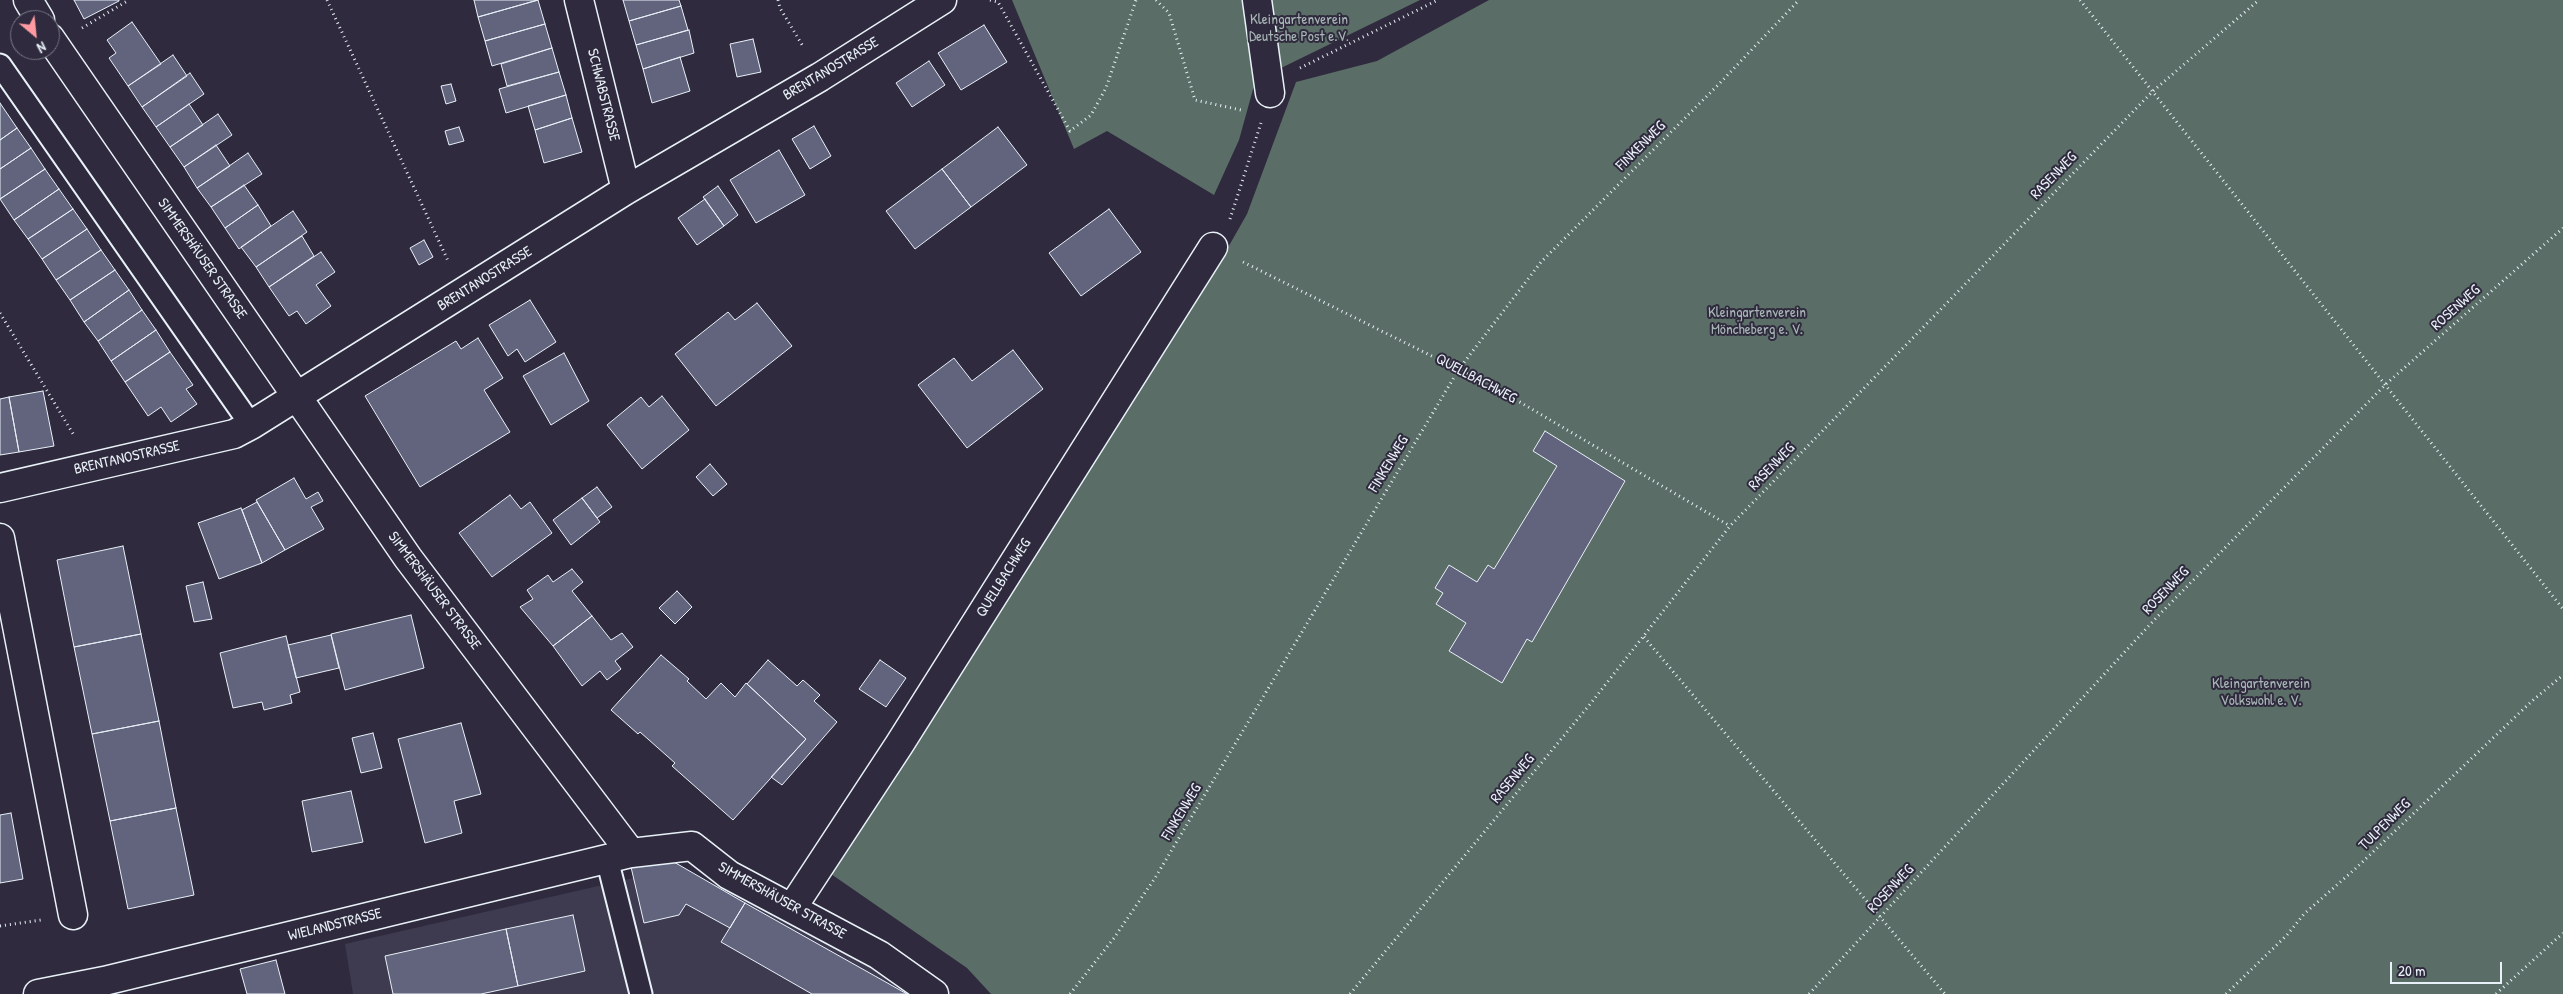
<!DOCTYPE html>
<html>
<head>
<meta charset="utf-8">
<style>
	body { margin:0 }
	#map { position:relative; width:2563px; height:994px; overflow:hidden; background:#2f2a3d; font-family:"Patrick Hand",sans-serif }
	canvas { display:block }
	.north { position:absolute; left:10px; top:10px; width:50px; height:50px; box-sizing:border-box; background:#2f2a3d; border:1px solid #797a88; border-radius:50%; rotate:152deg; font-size:14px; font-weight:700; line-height:20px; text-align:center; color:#e8f1f8 }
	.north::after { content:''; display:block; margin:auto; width:18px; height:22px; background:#ff9aa2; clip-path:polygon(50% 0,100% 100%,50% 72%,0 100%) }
	.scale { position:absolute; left:2390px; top:962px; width:112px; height:22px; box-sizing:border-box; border:2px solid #e8f1f8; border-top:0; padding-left:6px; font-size:15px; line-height:18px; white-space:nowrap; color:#e8f1f8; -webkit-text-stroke:4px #2f2a3d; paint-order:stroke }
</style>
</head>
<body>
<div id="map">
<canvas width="2563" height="994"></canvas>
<div class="north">N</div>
<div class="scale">20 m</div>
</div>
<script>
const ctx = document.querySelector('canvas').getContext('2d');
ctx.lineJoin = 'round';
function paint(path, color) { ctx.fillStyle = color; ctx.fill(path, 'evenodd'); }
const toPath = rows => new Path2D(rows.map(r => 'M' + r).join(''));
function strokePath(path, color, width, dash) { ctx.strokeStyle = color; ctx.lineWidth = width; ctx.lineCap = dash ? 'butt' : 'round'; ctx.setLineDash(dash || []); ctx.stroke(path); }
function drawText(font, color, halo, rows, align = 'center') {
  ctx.font = font + ' "Patrick Hand",sans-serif'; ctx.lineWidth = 4; ctx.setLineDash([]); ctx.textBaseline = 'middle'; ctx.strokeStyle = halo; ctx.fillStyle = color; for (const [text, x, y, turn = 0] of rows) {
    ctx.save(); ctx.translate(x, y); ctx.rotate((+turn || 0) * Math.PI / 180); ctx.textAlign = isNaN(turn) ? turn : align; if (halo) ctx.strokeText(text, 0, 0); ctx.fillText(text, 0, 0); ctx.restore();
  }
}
const built = toPath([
	[642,876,724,885,857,957,915,994,353,994,345,944]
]);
const green = toPath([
	[1012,0,1246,0,1257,75,1239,140,1214,195,1107,131,1074,149],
	[1266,0,1420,0,1277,70],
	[1489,0,2563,0,2563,994,991,994,967,968,831,874,1218,265,1247,214,1296,82,1377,61]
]);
const building = toPath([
	[74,0,119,0,119,1,84,19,74,0],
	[474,0,538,0,478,17,474,0],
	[538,0,545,24,485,41,478,17,538,0],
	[623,0,679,0,681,6,629,21,623,0],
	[681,6,688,30,636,45,629,21,681,6],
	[132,22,161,64,128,86,109,58,116,53,107,40,132,22],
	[545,24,552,48,492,66,485,41,545,24],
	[984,25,1007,62,961,90,938,53,984,25],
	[689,30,694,53,643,69,636,45,689,30],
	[753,39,761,72,737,77,730,44,753,39],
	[552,48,559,72,507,86,501,64,552,48],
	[173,55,187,76,142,107,128,86,173,55],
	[680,57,690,91,652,103,643,69,680,57],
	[929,61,945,85,912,107,896,83,929,61],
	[559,72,566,95,506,113,499,89,559,72],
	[190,73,204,94,156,127,142,107,190,73],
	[451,84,456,101,446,104,441,86,451,84],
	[566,95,572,118,535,130,528,106,566,95],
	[0,103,17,128,0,140,0,103],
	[189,104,203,125,170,147,156,127,189,104],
	[218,114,232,135,184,167,170,147,218,114],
	[572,118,582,152,544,163,535,130,572,118],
	[814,126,831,156,810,169,792,139,814,126],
	[459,127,464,141,449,145,445,131,459,127],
	[998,127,1027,165,971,207,942,169,998,127],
	[17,128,31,148,0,169,0,140,17,128],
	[216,145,230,166,197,188,184,167,216,145],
	[31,148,45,169,0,199,0,169,31,148],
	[779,150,805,195,756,223,730,180,779,150],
	[248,153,262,174,211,207,197,188,248,153],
	[45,169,59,189,14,220,0,199,45,169],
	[942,169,971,207,915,249,886,211,942,169],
	[244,185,258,205,225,228,211,207,244,185],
	[718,186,738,215,724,226,703,197,718,186],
	[59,189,73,209,28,239,14,220,59,189],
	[705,199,724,226,697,245,678,218,705,199],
	[258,205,271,226,239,249,225,228,258,205],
	[73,209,87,229,42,259,28,239,73,209],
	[1109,209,1141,252,1081,296,1049,253,1109,209],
	[293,211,307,232,256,267,241,247,293,211],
	[87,229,101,250,56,280,42,259,87,229],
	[302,236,314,256,269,287,256,267,302,236],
	[424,240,433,257,419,265,410,248,424,240],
	[101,250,115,270,70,300,56,280,101,250],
	[321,252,335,272,316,285,331,306,306,324,297,311,289,316,269,287,321,252],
	[115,270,129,290,84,322,70,300,115,270],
	[129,290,142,310,98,341,84,322,129,290],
	[530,300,556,342,525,362,517,349,508,356,489,325,530,300],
	[757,303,792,346,716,406,675,354,728,312,735,320,757,303],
	[142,310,156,330,111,361,98,341,142,310],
	[156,330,170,352,125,382,111,361,156,330],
	[478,338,503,378,484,390,510,432,420,487,365,396,456,341,461,349,478,338],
	[1013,350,1043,389,967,448,918,385,954,358,972,381,1013,350],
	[170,352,193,385,186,389,197,404,171,422,161,407,148,416,125,382,170,352],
	[564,353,589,401,551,425,523,376,564,353],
	[43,391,54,446,19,452,9,397,43,391],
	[662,396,689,430,642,469,607,425,641,397,649,407,662,396],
	[9,397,19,452,0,455,0,399,9,397],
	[1545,431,1625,481,1532,642,1527,639,1502,683,1449,651,1466,623,1436,604,1443,593,1435,588,1449,565,1477,582,1488,565,1494,569,1557,466,1533,451,1545,431],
	[710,464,727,484,713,496,696,477,710,464],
	[294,478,306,499,318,492,323,501,311,507,324,529,285,550,256,500,294,478],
	[597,487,612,507,597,518,582,498,597,487],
	[510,495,521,509,530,502,552,533,492,577,459,533,510,495],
	[582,498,600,522,571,545,553,520,582,498],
	[257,502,285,550,262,563,242,510,257,502],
	[241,508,262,563,219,579,198,523,241,508],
	[123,546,141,634,74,647,57,560,123,546],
	[572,569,583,582,572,591,592,616,553,646,520,607,533,599,527,590,548,575,553,582,572,569],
	[203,582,212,619,194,622,186,586,203,582],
	[677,591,692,607,675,624,659,608,677,591],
	[411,615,424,668,345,690,331,634,411,615],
	[592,616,611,640,622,633,633,647,615,661,621,669,607,680,600,671,582,686,553,646,592,616],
	[141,634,159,721,92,734,74,647,141,634],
	[331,635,339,668,296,678,288,645,331,635],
	[286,636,300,692,290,695,292,703,264,710,262,702,233,708,220,653,286,636],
	[661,655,689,679,687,681,706,699,721,683,735,697,746,683,806,739,733,820,672,766,675,763,640,732,638,734,611,710,661,655],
	[768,660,797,686,803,680,820,695,814,701,837,722,782,785,771,777,806,739,747,684,768,660],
	[880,660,906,678,886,707,859,689,880,660],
	[159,721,176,808,110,821,92,734,159,721],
	[461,723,481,794,454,801,462,833,425,843,398,739,461,723],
	[373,733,382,768,361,773,352,738,373,733],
	[351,791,363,842,312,852,302,801,351,791],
	[176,808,194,895,128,909,110,821,176,808],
	[11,813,23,879,0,883,0,815,11,813],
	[667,858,745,903,730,928,686,904,679,915,644,923,631,867,667,858],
	[745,903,907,994,812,994,721,942,745,903],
	[573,915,585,971,518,986,506,929,573,915],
	[506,929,518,986,481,994,393,994,385,956,506,929],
	[276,960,285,994,247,994,240,969,276,960]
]);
const path = toPath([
	[327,0,449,263],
	[778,0,780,8,804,48],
	[990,0,998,2,1070,131,1091,115,1106,88,1136,0],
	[1156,0,1169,13,1195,100,1241,110],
	[2080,0,2563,609],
	[82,28,129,0],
	[1300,68,1438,0],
	[1230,219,1261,123],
	[1243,262,1496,388,1730,526],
	[0,313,75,437],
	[1644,637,1945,994],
	[0,926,41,920],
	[1070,994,1114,938,1155,878,1459,369,1541,262,1719,84,1799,0],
	[1350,994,1591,703,1730,526,2153,91,2259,0],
	[1809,994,2157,617,2386,384,2563,228],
	[2226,994,2287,935,2304,914,2355,869,2532,701,2563,675],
	[2496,994,2563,933]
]);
const lane = toPath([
	[0,65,251,425],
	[607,859,641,994]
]);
const street = toPath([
	[28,0,40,20],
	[579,0,626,190],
	[1257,0,1270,93],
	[50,38,408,558,631,853],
	[0,488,234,434,251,425,626,190,820,77,942,0],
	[0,538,73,915],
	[792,908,899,745,1213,247],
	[38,994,104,981,631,853,692,846,729,875,879,955,934,994]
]);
const parkNames = [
	["Kleingartenverein",1299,20],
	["Deutsche Post e.V.",1299,37],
	["Kleingartenverein",1757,313],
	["Möncheberg e. V.",1757,330],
	["Kleingartenverein",2261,684],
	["Volkswohl e. V.",2261,701]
];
const streetNames = [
	["BRENTANOSTRASSE",831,69,-31],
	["SCHWABSTRASSE",603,95,76],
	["FINKENWEG",1641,146,-45],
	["RASENWEG",2054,176,-46],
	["SIMMERSHÄUSER STRASSE",202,259,55],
	["BRENTANOSTRASSE",485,279,-32],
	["ROSENWEG",2456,308,-42],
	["QUELLBACHWEG",1476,379,28],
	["BRENTANOSTRASSE",127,458,-13],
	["FINKENWEG",1389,464,-59],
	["RASENWEG",1772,467,-46],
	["QUELLBACHWEG",1004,578,-58],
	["SIMMERSHÄUSER STRASSE",434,591,53],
	["ROSENWEG",2166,591,-46],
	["RASENWEG",1513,779,-50],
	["FINKENWEG",1182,812,-59],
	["TULPENWEG",2385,825,-45],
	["ROSENWEG",1891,889,-47],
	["SIMMERSHÄUSER STRASSE",782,901,29],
	["WIELANDSTRASSE",335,925,-14]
];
paint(built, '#3e3b50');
paint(green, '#5a6d66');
paint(building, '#62647e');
strokePath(building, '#e8f1f8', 1);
strokePath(lane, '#e8f1f8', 25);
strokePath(street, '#e8f1f8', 31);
strokePath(path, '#e8f1f8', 3, [1, 4]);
strokePath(lane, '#2f2a3d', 21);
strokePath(street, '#2f2a3d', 28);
drawText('15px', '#a8b6b6', '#2f2a3d', parkNames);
drawText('15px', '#e8f1f8', '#2f2a3d', streetNames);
</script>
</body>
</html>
